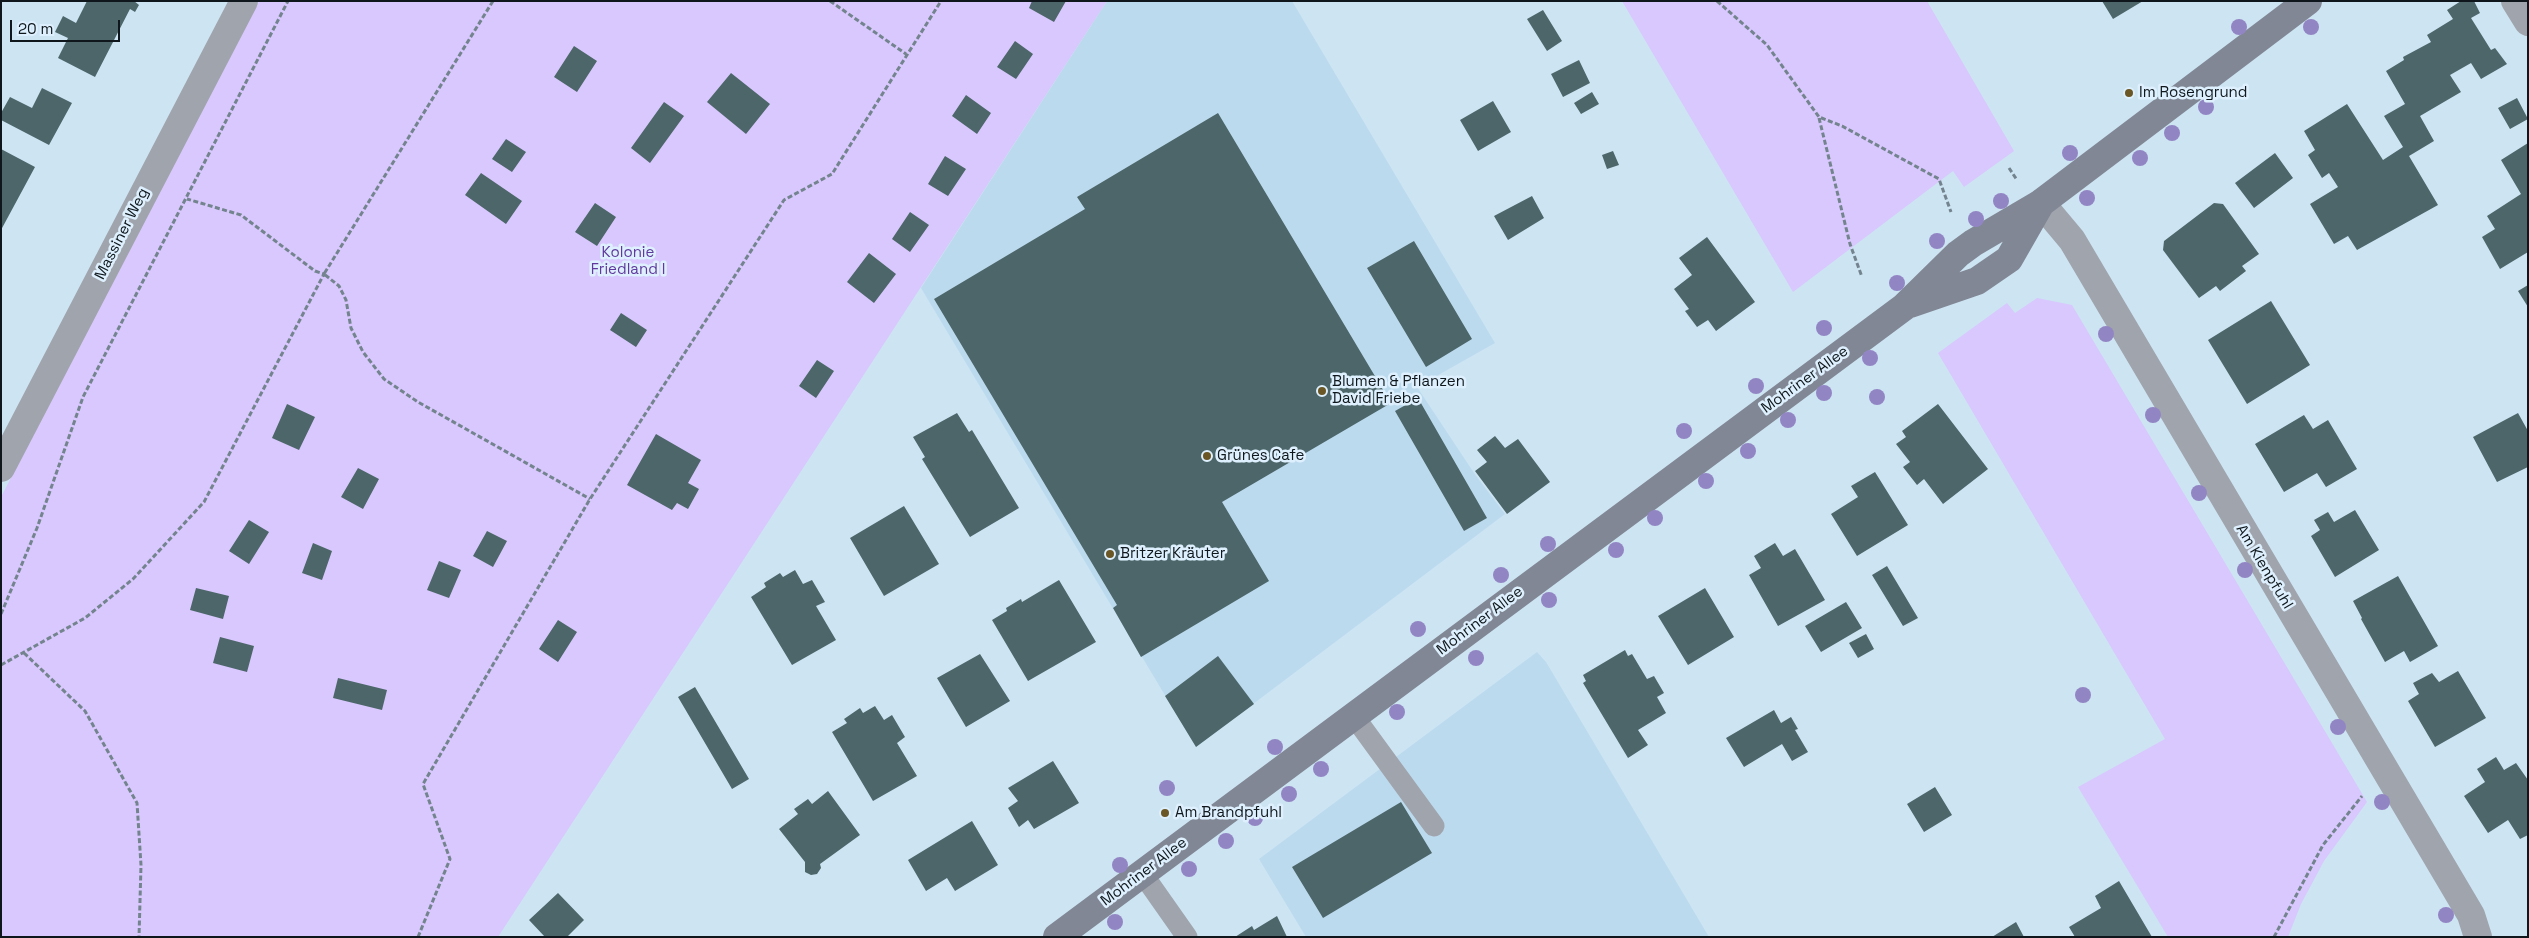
<!DOCTYPE html>
<html>
<head>
<meta charset="utf-8">
<style>
	body { margin:0 }
	#map { position:relative; width:2529px; height:938px; overflow:hidden; background:#cde4f3; font-family:"Space Grotesk",sans-serif }
	canvas { display:block }
	.frame { position:absolute; inset:0; border:2px solid #0f171c; pointer-events:none }
	.scale { position:absolute; left:10px; top:20px; width:110px; height:22px; box-sizing:border-box; border:2px solid #0f171c; border-top:0; padding-left:6px; font-size:15px; line-height:18px; white-space:nowrap; color:#0f171c; -webkit-text-stroke:4px #def0fd; paint-order:stroke }
</style>
</head>
<body>
<div id="map">
<canvas width="2529" height="938"></canvas>
<div class="frame"></div>
<div class="scale">20 m</div>
</div>
<script>
const ctx = document.querySelector('canvas').getContext('2d');
ctx.lineJoin = 'round';
function paint(path, color) { ctx.fillStyle = color; ctx.fill(path, 'evenodd'); }
const toPath = rows => new Path2D(rows.map(r => 'M' + r).join(''));
function strokePath(path, color, width, dash) { ctx.strokeStyle = color; ctx.lineWidth = width; ctx.lineCap = dash ? 'butt' : 'round'; ctx.setLineDash(dash || []); ctx.stroke(path); }
function drawText(font, color, halo, rows, align = 'center') {
  ctx.font = font + ' "Space Grotesk",sans-serif'; ctx.lineWidth = 5; ctx.setLineDash([]); ctx.textBaseline = 'middle'; ctx.strokeStyle = halo; ctx.fillStyle = color; for (const [text, x, y, turn = 0] of rows) {
    ctx.save(); ctx.translate(x, y); ctx.rotate((+turn || 0) * Math.PI / 180); ctx.textAlign = isNaN(turn) ? turn : align; if (halo) ctx.strokeText(text, 0, 0); ctx.fillText(text, 0, 0); ctx.restore();
  }
}
const built = toPath([
	[1107,1,1292,1,1495,343,1417,387,1474,473,1505,514,1196,747,921,288],
	[1537,652,1546,662,1709,937,1306,937,1259,859]
]);
const green = toPath([
	[259,1,1107,1,498,937,1,937,1,497],
	[1622,1,1927,1,2014,151,1964,187,1953,171,1793,292],
	[2037,298,2072,305,2367,802,2324,861,2301,904,2288,937,2168,937,2078,787,2165,739,1938,353,2007,303,2015,313]
]);
const building = toPath([
	[87,1,134,1,139,5,135,12,130,9,95,77,58,58,68,38,55,32,63,16,76,23],
	[1032,1,1066,1,1054,22,1029,8],
	[2102,1,2143,1,2113,19],
	[2461,1,2474,1,2480,13,2471,18,2491,50,2495,48,2507,64,2481,79,2471,63,2450,75,2461,92,2420,116,2434,141,2409,156,2438,205,2357,250,2348,236,2334,244,2310,204,2338,187,2329,173,2322,178,2308,155,2315,150,2304,131,2347,104,2383,160,2403,147,2384,116,2405,104,2386,71,2404,60,2403,57,2431,42,2427,35,2453,19,2447,10],
	[1543,10,1562,41,1547,51,1527,19],
	[1015,41,1033,54,1016,79,997,67],
	[574,46,597,61,577,92,554,77],
	[1579,60,1590,83,1563,97,1551,74],
	[731,73,770,104,746,134,707,102],
	[42,88,72,103,49,145,1,120,1,113,10,97,32,108],
	[1592,92,1599,104,1581,114,1574,103],
	[966,95,991,113,977,134,952,116],
	[2517,98,2528,119,2510,129,2498,108],
	[1493,101,1511,132,1478,151,1460,120],
	[664,102,684,116,650,163,631,148],
	[1218,113,1391,403,1222,502,1269,581,1141,657,1113,608,1117,605,934,299,1085,209,1077,197],
	[506,139,526,152,512,172,492,159],
	[2528,143,2528,252,2500,269,2482,237,2495,229,2487,216,2521,194,2501,160],
	[1,149,35,167,1,230],
	[1613,151,1619,165,1607,169,1602,155],
	[2275,153,2293,178,2254,208,2235,183],
	[945,156,966,169,948,196,928,184],
	[481,173,522,201,506,224,465,195],
	[1532,196,1544,218,1508,240,1494,216],
	[595,203,616,217,597,246,575,232],
	[2214,203,2223,204,2259,254,2242,266,2246,271,2220,291,2216,286,2199,298,2163,250,2164,241],
	[910,212,929,225,910,252,892,239],
	[1707,237,1755,302,1716,331,1708,320,1697,327,1685,311,1689,309,1674,289,1692,275,1679,258],
	[1414,241,1472,339,1426,367,1367,268],
	[869,253,896,274,874,303,847,282],
	[2528,285,2528,307,2518,291],
	[2271,301,2310,365,2247,404,2208,340],
	[621,313,647,330,636,347,610,330],
	[817,360,834,371,816,398,799,386],
	[1418,398,1487,518,1464,531,1395,411],
	[287,404,315,417,299,450,272,438],
	[1938,404,1988,469,1943,504,1924,479,1917,485,1903,467,1910,462,1896,444,1906,437,1902,431],
	[957,413,969,432,972,430,1019,508,970,537,922,459,925,457,913,437],
	[2518,413,2528,431,2528,467,2497,482,2473,437],
	[2304,415,2313,429,2328,420,2357,469,2326,487,2317,473,2284,492,2255,444],
	[656,434,701,460,688,483,699,489,688,509,677,503,672,510,627,485],
	[1495,436,1505,448,1518,439,1550,482,1507,514,1475,471,1487,462,1477,450],
	[358,468,379,479,363,509,341,497],
	[1875,472,1908,525,1857,556,1831,514,1858,497,1851,486],
	[904,506,939,564,884,596,850,538],
	[2355,510,2379,550,2335,577,2311,536,2320,530,2314,520,2328,512,2334,522],
	[249,520,269,532,249,564,229,551],
	[487,531,507,541,493,567,473,556],
	[313,543,332,551,322,580,302,573],
	[1775,543,1783,556,1795,549,1825,600,1778,626,1749,575,1761,568,1754,556],
	[439,561,461,570,449,598,427,590],
	[1887,566,1918,618,1903,626,1872,575],
	[795,570,803,584,812,580,825,602,816,606,836,640,792,665,751,597,766,587,764,583,780,573,783,577],
	[2398,576,2438,646,2410,662,2404,651,2385,662,2361,619,2362,618,2353,601],
	[1059,580,1096,642,1028,681,992,620,1007,611,1006,608,1021,599,1022,602],
	[196,588,229,596,223,619,190,610],
	[1705,588,1734,637,1688,665,1658,616],
	[1846,602,1862,628,1821,652,1805,626],
	[558,620,577,632,558,662,539,649],
	[1866,634,1874,649,1858,658,1849,643],
	[220,637,254,646,247,672,213,663],
	[1625,650,1628,656,1632,654,1647,679,1654,676,1664,693,1657,697,1666,713,1638,730,1648,745,1628,758,1583,683,1586,681,1583,675],
	[980,654,1010,701,966,727,937,678],
	[1218,656,1254,704,1196,747,1165,696],
	[2458,671,2486,718,2435,747,2408,701,2419,694,2413,683,2432,673,2439,682],
	[338,678,387,690,382,710,333,698],
	[695,687,749,779,732,789,678,697],
	[875,706,884,720,892,715,905,737,897,743,917,776,873,801,832,732,847,723,844,719,860,708,863,713],
	[1774,710,1781,723,1791,717,1798,729,1795,730,1808,752,1792,761,1782,744,1744,767,1726,738],
	[2496,757,2504,770,2516,763,2528,780,2528,835,2520,839,2508,820,2488,833,2464,796,2485,782,2477,769],
	[1053,761,1079,803,1034,829,1028,820,1019,827,1008,808,1018,801,1008,788],
	[1935,787,1952,815,1924,832,1907,804],
	[828,791,860,835,820,864,821,868,817,874,811,875,805,872,805,862,779,829,798,814,794,809,808,799,812,804],
	[1401,802,1432,853,1323,918,1292,867],
	[972,821,998,865,955,891,947,878,926,891,908,860],
	[2119,881,2152,937,2075,937,2069,927,2101,908,2095,896],
	[558,893,584,920,567,937,545,937,529,920],
	[1277,916,1287,937,1235,937,1252,926,1254,930],
	[2016,922,2024,937,1992,937]
]);
const path = toPath([
	[493,1,324,274,339,286,346,300,351,328,363,352,384,379,418,402,590,499],
	[830,1,906,54],
	[1717,1,1767,45,1819,117,1842,126,1939,179,1951,212],
	[1819,118,1850,244,1862,277],
	[2009,168,2017,180],
	[1,614,37,528,83,397,288,1],
	[24,653,85,711,137,803,141,865,139,937],
	[1,665,85,618,133,579,204,502,324,274,315,271,241,215,187,199],
	[418,937,450,859,423,784,590,499,784,200,832,174,941,1],
	[2274,937,2323,845,2362,796]
]);
const lane = toPath([
	[1353,715,1434,826],
	[1142,873,1187,937]
]);
const street = toPath([
	[2515,1,2528,22],
	[2041,203,2072,240,2471,915,2478,937],
	[1,468,244,1]
]);
const secondary = toPath([
	[1910,304,1977,281,2009,259,2041,203],
	[1057,937,1904,307,1958,254,1973,243,2041,203,2308,1]
]);
const trees = [
	[2239,27],
	[2311,27],
	[2206,107],
	[2172,133],
	[2070,153],
	[2140,158],
	[2087,198],
	[2001,201],
	[1976,219],
	[1937,241],
	[1897,283],
	[1824,328],
	[2106,334],
	[1870,358],
	[1756,386],
	[1824,393],
	[1877,397],
	[2153,415],
	[1788,420],
	[1684,431],
	[1748,451],
	[1706,481],
	[2199,493],
	[1655,518],
	[1548,544],
	[1616,550],
	[2245,570],
	[1501,575],
	[1549,600],
	[1418,629],
	[1476,658],
	[2083,695],
	[1397,712],
	[2338,727],
	[1275,747],
	[1321,769],
	[1167,788],
	[1289,794],
	[2382,802],
	[1255,818],
	[1226,841],
	[1120,865],
	[1189,869],
	[2446,915],
	[1115,922]
];
const markers = [
	[2129,93,5,"#6b5625"],
	[1322,391,5,"#6b5625"],
	[1207,456,5,"#6b5625"],
	[1110,554,5,"#6b5625"],
	[1165,813,5,"#6b5625"]
];
const poiNames = [
	["Im Rosengrund",2139,93],
	["Blumen & Pflanzen",1332,382],
	["David Friebe",1332,399],
	["Grünes Cafe",1217,456],
	["Britzer Kräuter",1120,554],
	["Am Brandpfuhl",1175,813]
];
const streetNames = [
	["Massiner Weg",122,234,-63],
	["Mohriner Allee",1805,380,-36],
	["Am Kienpfuhl",2264,567,59],
	["Mohriner Allee",1480,621,-37],
	["Mohriner Allee",1144,872,-37]
];
const parkNames = [
	["Kolonie",628,253],
	["Friedland I",628,270]
];
paint(built, '#bcdaee');
paint(green, '#d8c8fd');
paint(building, '#4c666a');
strokePath(path, '#74848e', 3, [5, 2.5]);
strokePath(lane, '#a0a4ad', 21);
strokePath(street, '#a0a4ad', 28);
strokePath(secondary, '#818794', 28);
ctx.fillStyle = '#9285c4';
for (const [x, y] of trees) { ctx.beginPath(); ctx.arc(x, y, 8, 0, 2 * Math.PI); ctx.fill(); }
for (const [x, y, r, color] of markers) { const dot = new Path2D(); dot.arc(x, y, r, 0, 2 * Math.PI); ctx.fillStyle = color; ctx.fill(dot); strokePath(dot, '#def0fd', 2); }
drawText('15px', '#0f171c', '#def0fd', poiNames, 'left');
drawText('15px', '#0f171c', '#def0fd', streetNames);
drawText('15px', '#61389d', '#def0fd', parkNames);
</script>
</body>
</html>
